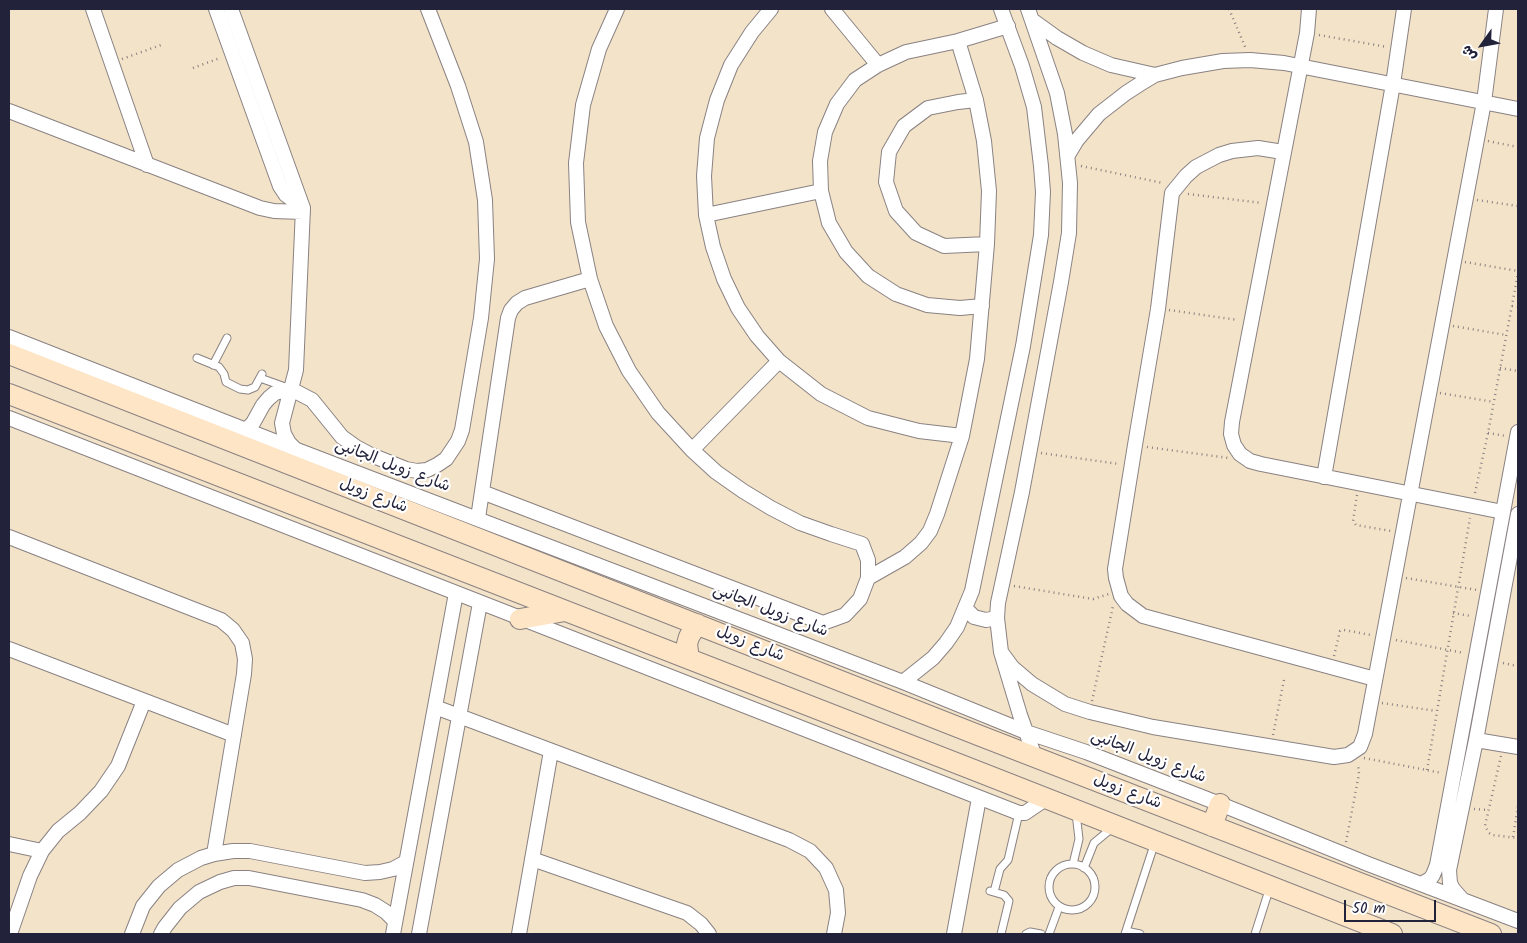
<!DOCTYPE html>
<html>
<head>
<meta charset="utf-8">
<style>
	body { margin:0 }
	#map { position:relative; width:1527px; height:943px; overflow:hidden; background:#f3e3c9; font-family:Kalam,"Playpen Sans Arabic",sans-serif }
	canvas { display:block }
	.frame { position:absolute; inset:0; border:10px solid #22223b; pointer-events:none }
	.north { position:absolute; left:1457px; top:20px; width:50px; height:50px; -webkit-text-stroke:4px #fff; paint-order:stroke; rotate:238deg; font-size:14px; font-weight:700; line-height:20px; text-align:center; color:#22223b }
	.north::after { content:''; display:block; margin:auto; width:18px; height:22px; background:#22223b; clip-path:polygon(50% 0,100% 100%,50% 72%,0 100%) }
	.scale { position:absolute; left:1344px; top:900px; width:92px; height:22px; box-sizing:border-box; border:2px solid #22223b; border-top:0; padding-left:6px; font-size:15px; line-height:18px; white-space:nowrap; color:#22223b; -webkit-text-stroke:4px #fff; paint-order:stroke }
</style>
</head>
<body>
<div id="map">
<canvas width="1527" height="943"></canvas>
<div class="frame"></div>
<div class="north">ش</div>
<div class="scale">50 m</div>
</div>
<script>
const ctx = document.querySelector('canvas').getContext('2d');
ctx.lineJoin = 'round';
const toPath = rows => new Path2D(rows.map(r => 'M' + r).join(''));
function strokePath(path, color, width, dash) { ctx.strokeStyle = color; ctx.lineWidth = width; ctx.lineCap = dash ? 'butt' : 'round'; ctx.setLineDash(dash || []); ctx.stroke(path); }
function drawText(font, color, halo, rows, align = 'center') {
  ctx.font = font + ' Kalam,"Playpen Sans Arabic",sans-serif'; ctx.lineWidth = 4.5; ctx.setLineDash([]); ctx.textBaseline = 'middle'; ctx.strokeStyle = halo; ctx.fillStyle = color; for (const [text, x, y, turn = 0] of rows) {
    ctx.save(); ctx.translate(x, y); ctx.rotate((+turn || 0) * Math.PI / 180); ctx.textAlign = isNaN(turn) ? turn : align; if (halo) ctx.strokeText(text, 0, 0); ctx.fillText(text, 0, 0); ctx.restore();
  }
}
const path = toPath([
	[1229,9,1246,49],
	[1319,35,1387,47],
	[122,59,161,45],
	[193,68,220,58],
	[1488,141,1518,147],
	[1081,166,1163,183],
	[1188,194,1262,203],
	[1477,200,1518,206],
	[1465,262,1518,271],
	[1512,306,1518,307],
	[1169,310,1238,320],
	[1453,326,1506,335],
	[1500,368,1518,371],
	[1440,393,1494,402],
	[1488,433,1506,436],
	[1147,447,1229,458],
	[1041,453,1119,464],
	[1475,493,1488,433,1518,273],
	[1357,495,1353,521,1356,525,1391,531],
	[1406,578,1477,590],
	[1014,586,1093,599,1109,594],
	[1453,613,1471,616],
	[1396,640,1464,653],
	[1334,656,1340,631,1344,630,1371,635],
	[1503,663,1518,666],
	[1092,701,1113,606],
	[1382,703,1436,711],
	[1273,735,1284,680],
	[1501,756,1485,826,1489,833,1492,835,1518,838],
	[1364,758,1442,773],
	[1427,770,1470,518],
	[1474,809,1488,810],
	[1513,837,1518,806],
	[1346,842,1359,774,1358,764]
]);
const service = toPath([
	[197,358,219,367,224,374,226,382,240,389,248,390,255,387,262,374],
	[213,365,227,338],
	[260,378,288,388],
	'1049 887a23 23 0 1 1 46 0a23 23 0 1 1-46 0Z',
	[1073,864,1079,839,1076,813],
	[1084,868,1094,843,1112,828],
	[990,891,1004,895,1009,901,1001,934],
	[994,892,1000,869,1008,860,1019,813],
	[1126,931,1140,934],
	[1026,934,1030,932,1041,934],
	[1049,934,1059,907],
	[1125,934,1155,842],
	[1255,934,1270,887]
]);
const minor = toPath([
	[93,9,147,165],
	[216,9,280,186,286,195,303,208],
	[231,9,303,208,296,370,282,423,284,434,289,443,295,449],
	[771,9,752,32,731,65,717,100,707,138,704,176,706,215,713,247,724,279,738,308,757,336,779,361,821,394,868,418,919,431,962,436],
	[832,9,878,65],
	[1028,9,1057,93,1065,134,1070,183,1069,233,1061,282,1022,492,998,603,997,618,1001,652,1020,715,1035,757],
	[1309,9,1307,33,1232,422,1231,434,1234,445,1240,454,1250,461,1261,464,1503,512],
	[1032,20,1057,38,1083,53,1111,65,1155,75],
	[976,100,958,102,928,108,904,126,889,152,886,182,896,211,916,233,944,246,987,244],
	[9,111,260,208,274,211,303,212],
	[1283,152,1258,148,1232,151,1219,155,1196,167,1186,176,1172,193,1158,309,1135,445,1115,569,1116,578,1121,596,1127,604,1143,616,1375,679],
	[1068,155,1077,140,1099,114,1126,93,1140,84,1155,75,1182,68,1223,61,1250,60,1284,63,1518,109],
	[706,215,821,191],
	[982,306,960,308,927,305,896,294,868,276,846,252,829,223,821,191,820,161,825,132,837,104,855,80,878,65,906,52,958,41,1008,26],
	[9,337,297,450,903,682,1026,732,1086,752,1220,804,1368,864,1518,921],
	[9,418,1019,813,1025,813,1047,798],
	[246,430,253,423,263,405,269,398,275,393,291,389,312,400,342,437,356,447,371,455,406,469,417,471,427,470,437,465,446,459,458,441,462,430,481,318,487,259,485,200,476,142,458,86,428,9],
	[692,450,779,361],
	[1324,477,1393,84,1404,9],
	[482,492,823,623,845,615,860,599,868,578,868,560,862,544,831,534,800,523,771,508,743,491,716,472,692,450,658,413,629,371,606,326,590,279,578,222,576,163,583,105,599,49,617,9],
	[478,518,508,318,511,310,517,303,525,298,590,279],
	[9,537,221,620,233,630,242,643,245,659,244,674,214,854],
	[868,578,905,557,921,543,930,531,937,514,962,436,977,359,987,244,989,191,984,141,976,100,958,41],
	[966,609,974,617,986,620,997,618],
	[9,649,234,735],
	[1001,652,1012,667,1032,684,1065,704,1090,712,1153,727,1334,757,1348,755,1360,747,1365,734,1484,102,1496,9],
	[903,682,933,658,946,643,957,627,972,591,1023,346,1041,235,1043,192,1041,166,1034,107,1022,66,1001,9],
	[435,707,789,840,810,851,826,868,836,890,838,913,834,934],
	[1476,740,1518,747],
	[9,844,42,851],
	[532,859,687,913,701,924,709,934],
	[1421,884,1430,879,1433,875,1437,865,1518,432],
	[1461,898,1453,889,1450,883,1449,870,1476,740,1518,514],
	[10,934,30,876,42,851,58,831,80,813,101,791,118,766,144,701],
	[132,934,143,906,159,886,178,870,201,858,214,854,233,851,250,851,365,873,380,872,393,869,406,862],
	[161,934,165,927,180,908,199,892,220,882,234,878,249,878,362,900,375,905,386,912,395,921],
	[393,934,456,593],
	[419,934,480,603],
	[519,934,551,751],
	[954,934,979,798]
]);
const secondary = toPath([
	[9,354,978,735,1491,934],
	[9,394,974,770,1392,934],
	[520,619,565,611],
	[689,659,687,644,689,637,697,624],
	[1212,826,1220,804]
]);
const streetNames = [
	["شارع زويل الجانبى",392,467,21],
	["شارع زويل",373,497,21],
	["شارع زويل الجانبى",770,612,21],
	["شارع زويل",750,645,22],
	["شارع زويل الجانبى",1148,758,21],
	["شارع زويل",1127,793,21]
];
strokePath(service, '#8a8282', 9);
strokePath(minor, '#8a8282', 16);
strokePath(secondary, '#8a8282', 22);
strokePath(path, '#8a8282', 2.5, [1, 4]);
strokePath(service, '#fff', 7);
strokePath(minor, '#fff', 14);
strokePath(secondary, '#fde5c5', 20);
drawText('16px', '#22223b', '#fff', streetNames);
</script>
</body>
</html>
